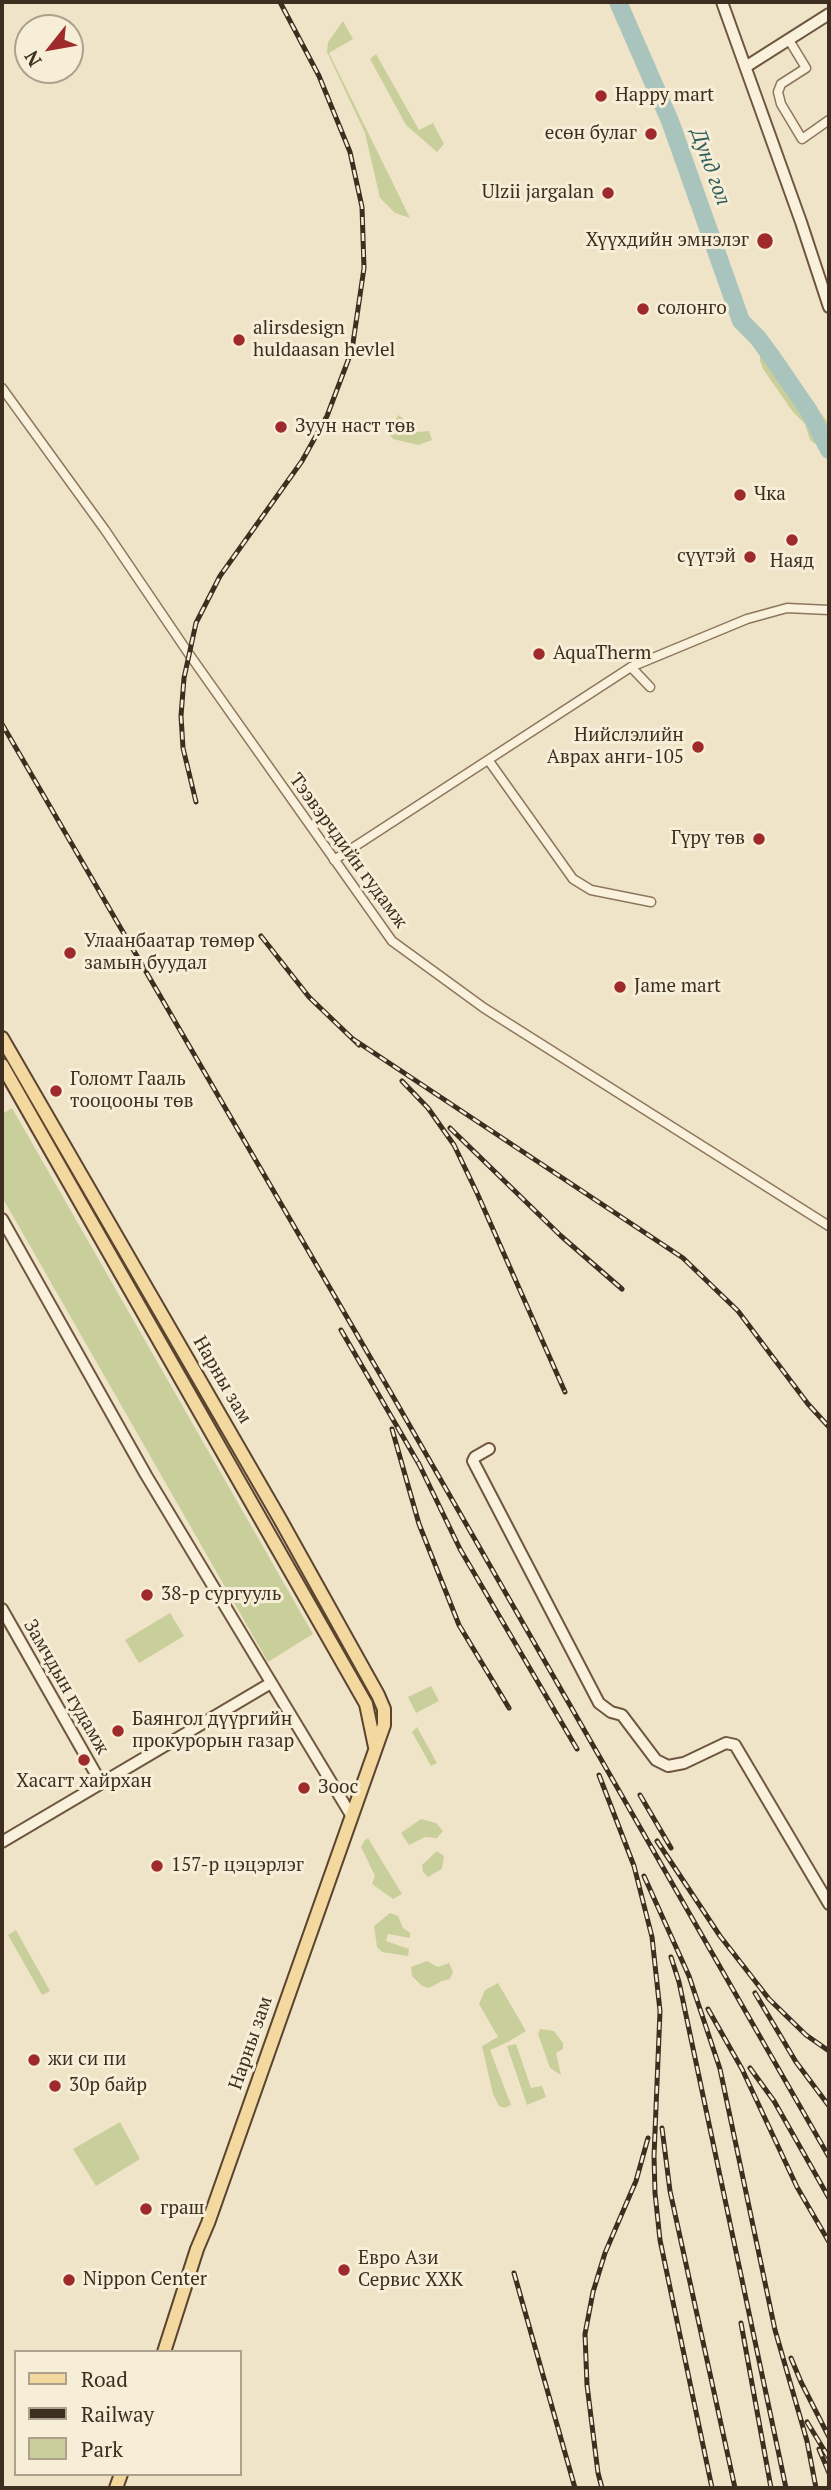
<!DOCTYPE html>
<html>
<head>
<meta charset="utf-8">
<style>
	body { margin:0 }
	#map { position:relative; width:831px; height:2490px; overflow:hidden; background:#f0e4c8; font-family:"PT Serif",serif }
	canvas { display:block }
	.frame { position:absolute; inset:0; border:4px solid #3d2e20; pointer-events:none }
	.legend { position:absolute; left:14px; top:2350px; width:228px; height:126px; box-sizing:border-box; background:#f7eed8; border:2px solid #ada18e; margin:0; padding:9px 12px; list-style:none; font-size:21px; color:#3d2e20 }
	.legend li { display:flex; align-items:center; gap:14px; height:35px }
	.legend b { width:35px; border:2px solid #ada18e }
	.north { position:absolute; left:14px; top:14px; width:70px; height:70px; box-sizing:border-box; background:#f7eed8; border:2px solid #ada18e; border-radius:50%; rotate:239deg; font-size:19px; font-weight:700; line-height:28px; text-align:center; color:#3d2e20 }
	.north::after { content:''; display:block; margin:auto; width:24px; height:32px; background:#9e2a2b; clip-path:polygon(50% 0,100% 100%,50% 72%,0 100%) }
</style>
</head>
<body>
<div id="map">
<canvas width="831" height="2490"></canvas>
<div class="frame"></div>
<ul class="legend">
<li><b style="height:9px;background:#f3d9a0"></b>Road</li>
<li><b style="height:9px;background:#3d2e20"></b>Railway</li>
<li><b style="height:19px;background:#c9cf9b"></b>Park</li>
</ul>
<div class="north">N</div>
</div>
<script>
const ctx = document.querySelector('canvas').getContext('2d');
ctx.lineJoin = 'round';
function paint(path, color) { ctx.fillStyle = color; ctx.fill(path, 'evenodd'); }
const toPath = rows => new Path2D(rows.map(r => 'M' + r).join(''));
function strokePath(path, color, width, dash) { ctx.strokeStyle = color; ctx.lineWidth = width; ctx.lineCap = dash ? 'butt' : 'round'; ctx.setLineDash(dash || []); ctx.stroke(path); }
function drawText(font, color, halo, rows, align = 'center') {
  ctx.font = font + ' "PT Serif",serif'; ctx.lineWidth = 6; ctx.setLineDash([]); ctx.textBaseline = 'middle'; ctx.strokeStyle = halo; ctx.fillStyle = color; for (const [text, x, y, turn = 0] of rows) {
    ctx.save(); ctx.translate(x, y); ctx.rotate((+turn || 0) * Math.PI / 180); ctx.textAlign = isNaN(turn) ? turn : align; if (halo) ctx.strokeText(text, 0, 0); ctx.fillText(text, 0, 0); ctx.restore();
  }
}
const green = toPath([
	[343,21,353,39,329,53,410,218,395,213,380,198,365,133,327,52,328,42],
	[376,54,419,130,433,123,444,144,437,152,406,125,370,59],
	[760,354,765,354,786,382,823,445,817,445,810,440,805,424,793,412,763,369,760,361],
	[777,358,790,372,829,424,829,433],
	[399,415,417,432,429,431,432,440,418,445,393,439,386,430],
	[12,1108,313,1634,268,1662,2,1197,2,1114],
	[170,1613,184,1636,139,1663,125,1640],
	[431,1686,439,1701,416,1713,408,1697],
	[417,1727,437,1763,431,1766,412,1732],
	[421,1819,436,1823,443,1831,437,1838,425,1837,409,1845,401,1833],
	[368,1838,402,1894,393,1899,372,1884,375,1876,361,1847,364,1841],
	[437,1851,444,1856,442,1869,428,1877,423,1872,422,1865],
	[390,1913,398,1916,403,1928,410,1933,410,1938,388,1934,386,1941,409,1949,408,1956,382,1952,377,1947,374,1926],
	[16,1930,50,1991,42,1995,8,1935],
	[427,1961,438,1967,449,1963,453,1972,450,1979,442,1981,429,1988,422,1986,412,1976,411,1967],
	[498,1983,526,2031,508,2042,490,2050,511,2105,505,2108,499,2106,493,2094,482,2046,498,2037,479,2004,485,1990],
	[540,2029,554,2031,563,2043,563,2049,556,2053,561,2075,550,2068,538,2034],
	[516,2044,531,2088,542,2086,546,2097,527,2105,507,2046],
	[120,2122,140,2159,96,2186,73,2149]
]);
const river = toPath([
	[618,2,670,121,741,321,758,338,774,360,809,411,829,450]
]);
const street = toPath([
	[789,40,806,68,781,84,778,92,781,104,802,139,829,120],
	[2,388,105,530,189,654,392,941,484,1008,829,1226],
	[631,667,650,687],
	[489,761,573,879,591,890,651,902],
	[334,860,631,667,747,619,787,608,829,610]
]);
const secondary = toPath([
	[722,2,801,222,829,307],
	[747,66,829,14],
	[2,1219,146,1475,351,1815],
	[489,1449,475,1457,473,1461,599,1703,611,1712,622,1715,656,1760,668,1766,684,1763,726,1743,735,1745,829,1904],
	[2,1609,101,1783],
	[2,1842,271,1683]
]);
const primary = toPath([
	[2,1038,280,1519,378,1695,384,1709,384,1725,208,2223,197,2249,164,2352],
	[2,1065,366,1704,375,1747],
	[116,2488,121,2474]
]);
const rail = toPath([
	[2,724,391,1393,829,2157],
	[196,802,183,748,181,716,184,678,196,623,220,576,302,461,327,416,352,350,364,268,362,207,350,152,319,76,280,2],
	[261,936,309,997,359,1045],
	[353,1039,683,1258,738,1311,808,1404,829,1427],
	[402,1081,428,1108,454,1145,477,1193,565,1392],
	[450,1128,561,1236,622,1289],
	[341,1330,420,1466],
	[392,1429,419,1524,459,1625,509,1708],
	[418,1462,460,1549,577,1749],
	[599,1775,634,1866,652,1937,660,2011,654,2156,655,2193,660,2240,712,2488],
	[640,1795,671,1848],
	[657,1841,720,1936,769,1999,806,2035,829,2051],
	[644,1876,689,1976,720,2069,775,2330,807,2441,816,2488],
	[671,1957,679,1982,786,2488],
	[755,1993,796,2062,829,2106],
	[708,2009,742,2069,797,2187,829,2242],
	[750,2068,774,2101,829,2198],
	[662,2128,670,2191,735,2488],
	[514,2273,575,2488],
	[741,2323,771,2488],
	[791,2358,801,2382,829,2437],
	[807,2422,829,2458],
	[819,2449,829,2473],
	[602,2488,598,2473,587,2385,585,2334,593,2292,605,2253,636,2181,648,2138]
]);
const markers = [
	[601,96,7,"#9e2a2b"],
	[651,134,7,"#9e2a2b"],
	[608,193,7,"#9e2a2b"],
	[765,241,9,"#9e2a2b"],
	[643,309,7,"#9e2a2b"],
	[239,340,7,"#9e2a2b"],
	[281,427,7,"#9e2a2b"],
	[740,495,7,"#9e2a2b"],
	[792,540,7,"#9e2a2b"],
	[750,557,7,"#9e2a2b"],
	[539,654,7,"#9e2a2b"],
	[698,747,7,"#9e2a2b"],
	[759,839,7,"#9e2a2b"],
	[70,953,7,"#9e2a2b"],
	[620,987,7,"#9e2a2b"],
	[56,1091,7,"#9e2a2b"],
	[147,1595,7,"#9e2a2b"],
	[118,1731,7,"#9e2a2b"],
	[84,1760,7,"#9e2a2b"],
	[304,1788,7,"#9e2a2b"],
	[157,1866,7,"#9e2a2b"],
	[34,2060,7,"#9e2a2b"],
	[55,2086,7,"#9e2a2b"],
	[146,2209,7,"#9e2a2b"],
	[344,2270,7,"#9e2a2b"],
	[69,2280,7,"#9e2a2b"]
];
const poiNames = [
	["Happy mart",615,96],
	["есөн булаг",637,134,"right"],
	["Ulzii jargalan",594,193,"right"],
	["Хүүхдийн эмнэлэг",749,241,"right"],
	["солонго",657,309],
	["alirsdesign",253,329],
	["huldaasan hevlel",253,351],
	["Зуун наст төв",295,427],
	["Чка",754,495],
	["сүүтэй",736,557,"right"],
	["Наяд",792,562,"center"],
	["AquaTherm",553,654],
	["Нийслэлийн",684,736,"right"],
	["Аврах анги-105",684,758,"right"],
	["Гүрү төв",745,839,"right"],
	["Улаанбаатар төмөр",84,942],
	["замын буудал",84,964],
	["Jame mart",634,987],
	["Голомт Гааль",70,1080],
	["тооцооны төв",70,1102],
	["38-р сургууль",161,1595],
	["Баянгол дүүргийн",132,1720],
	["прокурорын газар",132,1742],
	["Хасагт хайрхан",84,1782,"center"],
	["Зоос",318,1788],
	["157-р цэцэрлэг",171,1866],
	["жи си пи",48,2060],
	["30р байр",69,2086],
	["граш",160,2209],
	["Евро Ази",358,2259],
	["Сервис ХХК",358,2281],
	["Nippon Center",83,2280]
];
const streetNames = [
	["Тээвэрчдийн гудамж",348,851,54],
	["Нарны зам",222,1380,60],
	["Замчдын гудамж",66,1687,60],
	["Нарны зам",251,2043,-71]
];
const waterNames = [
	["Дунд гол",710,167,70]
];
paint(green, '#c9cf9b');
strokePath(river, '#a9c4bc', 18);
strokePath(street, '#8d765c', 11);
strokePath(secondary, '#6f573f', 14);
strokePath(primary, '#5b4430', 16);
strokePath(street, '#faf1dc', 8);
strokePath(secondary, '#faf1dc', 10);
strokePath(primary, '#f3d9a0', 12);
strokePath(rail, '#3d2e20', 5);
strokePath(rail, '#f7eed8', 2.5, [8]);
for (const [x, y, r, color] of markers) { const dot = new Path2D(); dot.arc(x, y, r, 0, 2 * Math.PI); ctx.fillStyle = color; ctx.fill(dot); strokePath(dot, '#f7eed8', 2.5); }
drawText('19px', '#3d2e20', '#f7eed8', poiNames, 'left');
drawText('19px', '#3d2e20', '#f7eed8', streetNames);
drawText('italic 21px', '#2f5d5a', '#f7eed8', waterNames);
</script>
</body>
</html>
